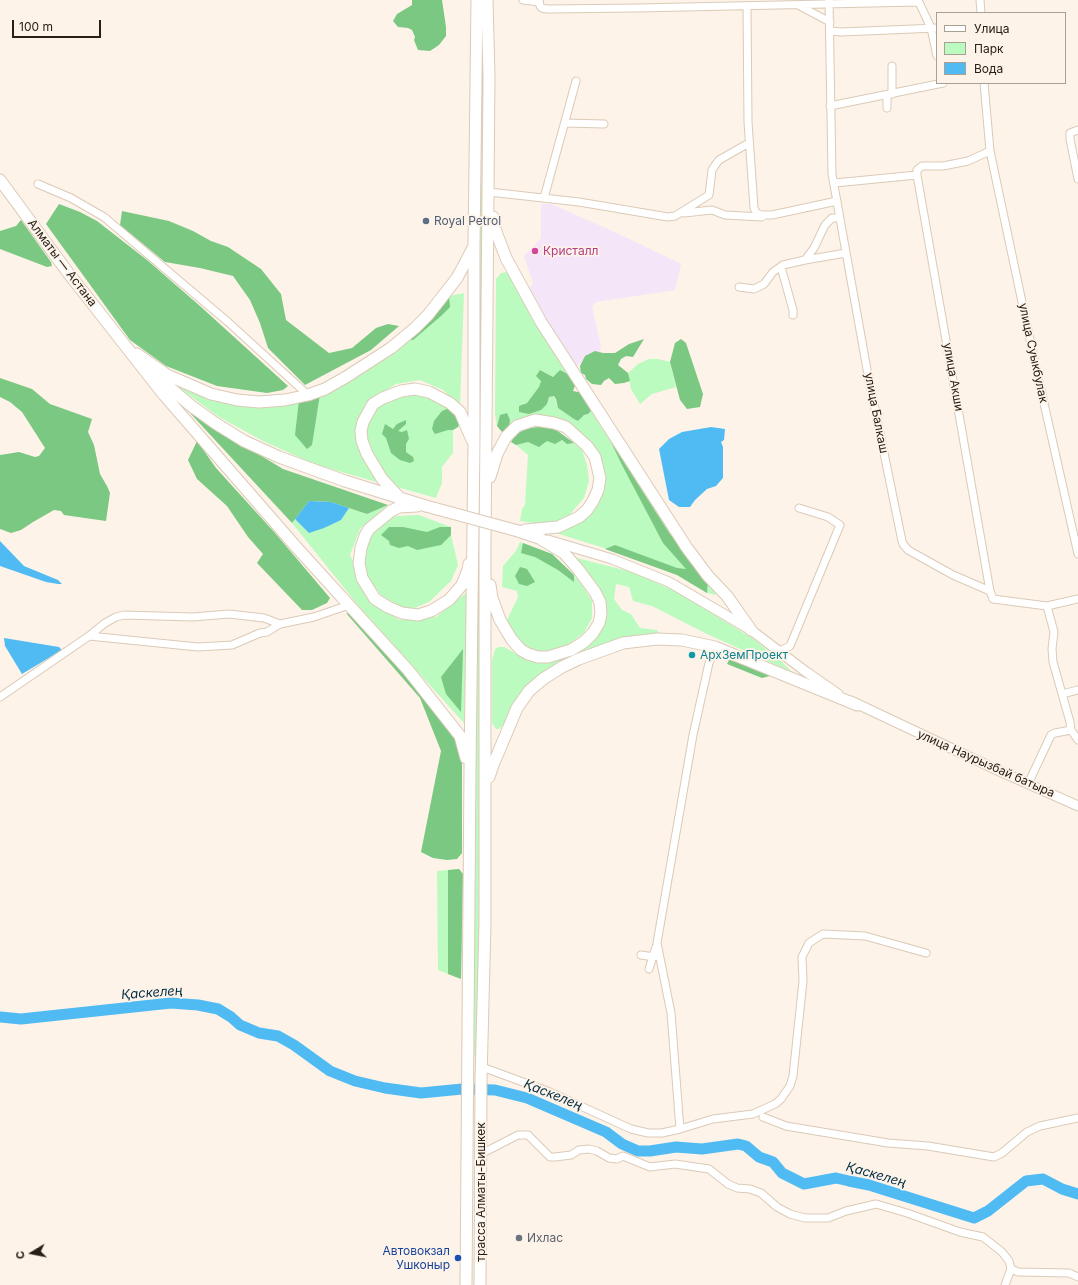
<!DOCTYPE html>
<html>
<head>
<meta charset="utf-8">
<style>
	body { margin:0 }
	#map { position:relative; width:1078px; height:1285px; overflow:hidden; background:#fef3e8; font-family:Inter,sans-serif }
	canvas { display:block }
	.legend { position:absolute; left:936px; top:12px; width:130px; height:72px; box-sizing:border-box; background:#fef3e8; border:1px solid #a89f95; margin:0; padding:5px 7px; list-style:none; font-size:12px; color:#262019 }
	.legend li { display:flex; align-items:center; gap:8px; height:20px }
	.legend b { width:20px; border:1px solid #a89f95 }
	.north { position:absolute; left:12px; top:1233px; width:40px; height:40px; -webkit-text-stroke:3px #fef3e8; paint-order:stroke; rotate:260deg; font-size:11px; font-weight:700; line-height:16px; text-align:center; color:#262019 }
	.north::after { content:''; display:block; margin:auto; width:14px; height:18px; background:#262019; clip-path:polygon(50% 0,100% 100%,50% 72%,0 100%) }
	.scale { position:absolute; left:12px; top:20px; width:89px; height:18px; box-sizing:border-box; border:2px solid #262019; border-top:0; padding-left:5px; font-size:12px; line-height:14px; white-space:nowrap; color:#262019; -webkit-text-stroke:3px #fef3e8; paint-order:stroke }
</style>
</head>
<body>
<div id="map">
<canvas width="1078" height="1285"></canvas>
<ul class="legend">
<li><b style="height:5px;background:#fff"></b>Улица</li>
<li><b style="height:11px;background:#bbfbbf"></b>Парк</li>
<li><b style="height:11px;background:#50bbf3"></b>Вода</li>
</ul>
<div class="north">С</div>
<div class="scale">100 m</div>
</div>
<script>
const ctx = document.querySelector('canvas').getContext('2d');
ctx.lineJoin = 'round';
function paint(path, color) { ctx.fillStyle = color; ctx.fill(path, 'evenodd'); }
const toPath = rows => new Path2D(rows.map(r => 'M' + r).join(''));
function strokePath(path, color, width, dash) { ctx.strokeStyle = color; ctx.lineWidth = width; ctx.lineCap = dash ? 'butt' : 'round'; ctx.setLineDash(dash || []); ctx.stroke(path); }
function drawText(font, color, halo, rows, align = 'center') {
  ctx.font = font + ' Inter,sans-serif'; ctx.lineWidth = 3.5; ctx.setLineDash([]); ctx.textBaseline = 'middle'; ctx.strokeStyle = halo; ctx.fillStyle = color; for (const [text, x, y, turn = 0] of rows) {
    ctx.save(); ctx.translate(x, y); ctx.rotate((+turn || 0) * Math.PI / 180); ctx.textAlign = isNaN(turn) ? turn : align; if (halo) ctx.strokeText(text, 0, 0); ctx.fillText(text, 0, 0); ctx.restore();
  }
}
const commercial = toPath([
	[541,204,551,204,617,233,681,264,675,290,596,302,592,306,601,347,599,354,575,366,528,290,533,283,524,256,541,238]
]);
const green = toPath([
	[479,139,480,179,483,189,478,1053,473,1058],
	[507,272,571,376,553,377,540,370,541,381,539,387,527,403,522,404,547,404,549,397,554,396,558,408,578,421,584,415,588,414,591,411,670,534,708,579,715,591,716,595,707,593,677,575,623,554,556,533,563,527,588,516,602,472,574,428,532,417,510,425,510,420,500,415,497,426,495,414,496,279,501,273],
	[464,293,460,406,443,390,420,380,396,384,365,404,357,431,383,484,314,464,263,441,219,417,166,378,258,407,353,377,449,296],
	[649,359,658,359,670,362,676,387,652,394,640,404,631,389,628,373,638,364],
	[401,394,426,395,449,408,458,427,453,430,453,453,442,467,442,483,436,498,397,487,382,473,368,443,366,421,384,402],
	[562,440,567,444,574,443,582,450,587,465,589,481,584,498,565,520,541,524,520,521,522,509,525,505,528,455,516,445,528,442,539,446,547,441],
	[388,505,360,529,350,555,375,603,399,620,436,617,467,592,464,723,361,609,292,523,295,519,309,533,341,520,349,508,367,514],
	[419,515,451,527,451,535,458,565,451,581,429,602,412,609,402,608,381,595,367,577,363,564,368,542,374,533,385,521,389,517,398,516],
	[520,542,552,554,572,573,582,585,592,601,592,618,584,633,563,648,538,652,522,644,506,622,518,597,517,591,502,587,503,566,516,551],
	[573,557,632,572,677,592,752,638,779,659,792,672,709,635,652,606,633,601,629,587,616,584,614,599,622,610,631,614,640,628,657,630,659,634,634,636,591,648,548,669,518,695,510,714,503,725,499,729,496,729,492,723,492,661,495,649,499,647,504,647,529,660,575,650,603,621],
	[459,869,463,874,461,979,438,970,437,871]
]);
const forest = toPath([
	[412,0,442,0,446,27,446,36,439,45,430,51,418,50,414,40,415,37,412,30,408,28,398,27,393,21,397,14,412,5],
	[59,204,80,212,97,221,147,260,200,306,288,386,283,390,267,393,217,386,166,366,130,340,46,224],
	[122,211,169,221,193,231,211,241,228,247,261,269,281,294,286,320,329,353,352,348,376,328,388,324,399,326,371,350,305,385,268,348,260,323,250,300,233,276,200,268,165,262,120,225],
	[21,220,51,262,52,266,47,267,0,249,0,231,16,226],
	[449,296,450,307,441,316,413,340,407,339],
	[644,339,633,357,626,356,621,359,618,365,628,373,630,381,624,383,615,384,609,378,604,381,601,385,592,384,586,379,585,375,581,373,580,366,585,356,595,351,603,353,615,353,629,344],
	[681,339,686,343,703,394,700,407,687,409,680,400,670,362,675,343],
	[540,370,553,377,560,370,571,376,576,383,573,391,583,393,591,411,588,414,584,415,578,421,574,419,558,408,556,399,554,396,549,397,547,404,541,410,529,414,519,412,519,406,527,403,539,387,541,381,536,376],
	[0,378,32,389,50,404,92,419,88,432,94,445,100,474,107,486,110,493,106,521,64,515,61,511,54,510,33,522,21,530,11,533,0,529,0,455,19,452,35,457,39,456,45,448,22,412,10,402,0,397],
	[320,394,312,445,307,449,295,435,299,400],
	[449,408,461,421,458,427,453,430,448,430,435,434,432,429,434,421,442,411],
	[190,413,283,469,388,505,367,514,331,502,309,501,292,523],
	[507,413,510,420,509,429,502,432,497,426,500,415],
	[406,420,406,424,398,431,402,432,407,430,409,439,406,444,406,452,413,457,414,461,410,463,400,460,391,453,386,438,382,434,385,424,393,429,397,424],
	[540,427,555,429,574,443,567,444,562,440,555,444,547,441,539,447,528,442,516,445,511,442,516,434,528,428],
	[197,441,216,468,275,533,330,598,327,603,312,610,302,610,257,563,263,554,248,537,227,506,197,479,188,460],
	[611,442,670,534,708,579,707,593,677,575,605,549,615,545,677,568,686,569,663,543,622,465],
	[389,527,403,527,427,532,440,527,451,527,451,535,441,545,417,550,408,546,399,548,390,545,389,541,381,535],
	[523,543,552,554,574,575,574,582,558,570,535,557,521,553],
	[520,567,527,569,535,582,527,586,519,584,515,576],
	[346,613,356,616,455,736,462,760,462,853,457,859,447,860,433,858,421,852,441,751,420,698],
	[463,649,461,712,446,694,441,677],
	[731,659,771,675,770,676,762,678,727,664,729,660],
	[459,869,463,874,461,979,448,974,448,870]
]);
const water = toPath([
	[711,427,725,429,724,440,721,442,723,447,723,478,716,486,707,489,695,500,690,507,679,507,669,500,659,449,669,439,682,432],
	[309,501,331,502,349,508,341,520,324,528,309,533,295,519],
	[0,541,24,566,58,580,62,584,58,584,46,582,0,566],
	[4,638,59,647,62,650,22,674,5,646]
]);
const river = toPath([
	[0,1017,21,1019,171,1003,198,1005,218,1009,231,1017,240,1025,259,1033,278,1036,294,1045,330,1071,355,1081,385,1088,421,1093,462,1089,495,1090,527,1098,606,1132,622,1144,638,1151,650,1151,676,1147,702,1149,738,1144,746,1146,759,1157,773,1162,782,1173,804,1184,836,1178,849,1181,869,1185,974,1218,988,1211,1026,1181,1043,1179,1062,1189,1078,1194]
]);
const minor = toPath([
	[523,0,539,2],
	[539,0,540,6,542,8,547,9,638,8,918,2],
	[829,0,832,174,868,375,902,541,903,544,908,550,953,575,990,591],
	[918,0,931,28,937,56],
	[980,0,981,13],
	[798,5,830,22],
	[747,6,748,122,754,208,756,212,758,214,762,215,772,215,837,201],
	[830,31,841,32,937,28],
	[984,83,990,151,1036,368,1078,554],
	[892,94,892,66],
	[887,95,887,108],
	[830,106,943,83],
	[565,123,604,124],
	[1078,130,1070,133,1070,139,1078,179],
	[990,151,968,161,943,166,922,166,917,170,917,175,990,591,993,599,1047,606,1078,599],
	[835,183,917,175],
	[38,184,71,198,104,217,228,322,308,395],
	[489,192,579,202,668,217,675,216,709,195,712,170,716,164,719,160,749,143],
	[544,198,576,81],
	[684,213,712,210,725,215,762,217],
	[805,260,814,248,825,225,832,218,839,218],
	[781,267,793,310,793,315],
	[739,287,754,289,764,284,773,272,783,265,805,260,846,253],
	[1047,606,1054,632,1052,649,1053,662,1070,722,1071,730,1078,740],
	[89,636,198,647,232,645,260,633,267,632,280,624,314,617,349,605],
	[780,651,790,646,840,525,828,517,799,508],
	[1062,694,1078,690],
	[0,697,89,636,105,623,116,617,124,615,193,617,229,614,264,618,280,624],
	[1028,784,1051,735,1055,733,1071,730],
	[641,955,654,957],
	[649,969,656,947],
	[482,1067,550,1092,631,1129,648,1133,662,1133,680,1129,713,1119,753,1114,775,1104,781,1099,790,1086,793,1076,803,981,802,957,809,943,823,934,865,936,926,953],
	[763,1117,786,1126,888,1143,928,1146,994,1157,1002,1153,1027,1132,1040,1126,1078,1118],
	[680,1129,671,1013,657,943,693,735,709,663,715,647],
	[481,1154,518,1135,528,1135,550,1157,555,1157,571,1155,579,1150,589,1149,597,1151,609,1158,617,1159,623,1156,650,1167,675,1164,709,1169,728,1184,737,1188,750,1189,761,1193,777,1207,790,1214,805,1218,828,1218,846,1211,876,1204,907,1213,960,1232,983,1237,1002,1252,1009,1261,1011,1269,1005,1285],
	[1011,1269,1018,1272,1069,1273,1078,1277]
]);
const major = toPath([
	[548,540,612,559,669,582,751,630,805,671,838,694],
	[851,701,995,769,1078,806]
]);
const highway = toPath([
	[0,180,69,274,164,395,298,549,408,670,460,736,466,758],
	[493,217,495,229,506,258,541,322,687,548,708,576,727,596,751,630],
	[137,354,167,375,211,394,237,400,259,402,285,400,308,395,325,389,346,377,391,348,415,328,428,315,457,278,474,246],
	[154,374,190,405,215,423,244,441,279,457,345,481,426,506],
	[490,477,497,454,506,437,517,426,535,420,554,423,566,427,587,446,595,457,600,478,598,490,593,501,587,510,579,517,558,527,525,530],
	[399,497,382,479,367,454,362,441,361,431,363,422,373,404,383,398,401,391,415,389,429,392,450,403,460,412,472,440],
	[417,506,399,507,391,511,369,529,365,536,361,548,359,563,362,578,375,599,388,607,402,613,418,615,431,611,449,600,462,585,468,570,469,564],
	[490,585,492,598,500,620,512,640,521,650,528,654,538,657,548,657,571,650,584,642,593,633,599,623,601,614,600,602,595,592,578,569,564,553,539,538,518,531],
	[489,777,493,765,517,708,529,691,543,679,562,667,579,659,623,643,657,639,682,640,715,647,857,705],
	[466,1285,470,770,474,444,474,246,477,0],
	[480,1285,481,1080,485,923,485,545,489,77,487,0]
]);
const highwayBridge = toPath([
	[426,506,518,531]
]);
const markers = [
	[426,221,4,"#5c6f8a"],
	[535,251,4,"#d1479c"],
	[692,655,4,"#0f9aa8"],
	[519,1238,4,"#6b7280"],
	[458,1258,4,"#1a4fb4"]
];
const serviceNames = [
	["Royal Petrol",434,221]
];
const hotelNames = [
	["Кристалл",543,251]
];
const streetNames = [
	["Алматы — Астана",62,263,53],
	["улица Суыкбулак",1033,353,78],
	["улица Акши",953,377,80],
	["улица Балкаш",876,413,79],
	["улица Наурызбай батыра",986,764,24],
	["трасса Алматы-Бишкек",481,1192,-90]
];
const cultureNames = [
	["АрхЗемПроект",700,655]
];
const worshipNames = [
	["Ихлас",527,1238]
];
const transitNames = [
	["Автовокзал",450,1251],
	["Ушконыр",450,1265]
];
const waterNames = [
	["Қаскелең",152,993,-4],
	["Қаскелең",553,1095,22],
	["Қаскелең",876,1175,16]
];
paint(commercial, '#f4e5f8');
paint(green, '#bbfbbf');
paint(forest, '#7ac881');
paint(water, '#50bbf3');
strokePath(river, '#50bbf3', 11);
strokePath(minor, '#dbcab7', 9);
strokePath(major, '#dbcab7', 11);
strokePath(highway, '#dbcab7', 13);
strokePath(minor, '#fff', 7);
strokePath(major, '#fff', 9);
strokePath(highway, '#fff', 11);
strokePath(highwayBridge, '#dbcab7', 13, []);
strokePath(highwayBridge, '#fff', 11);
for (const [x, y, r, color] of markers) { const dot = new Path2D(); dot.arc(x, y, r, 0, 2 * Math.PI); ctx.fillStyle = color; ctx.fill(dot); strokePath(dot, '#fef3e8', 1.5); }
drawText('12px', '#4e5e75', '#fef3e8', serviceNames, 'left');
drawText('12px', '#b23c85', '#fef3e8', hotelNames, 'left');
drawText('12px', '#262019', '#fef3e8', streetNames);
drawText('12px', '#0d838f', '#fef3e8', cultureNames, 'left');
drawText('12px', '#5b616d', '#fef3e8', worshipNames, 'left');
drawText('12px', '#164399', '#fef3e8', transitNames, 'right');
drawText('italic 13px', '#002d43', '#fef3e8', waterNames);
</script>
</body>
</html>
